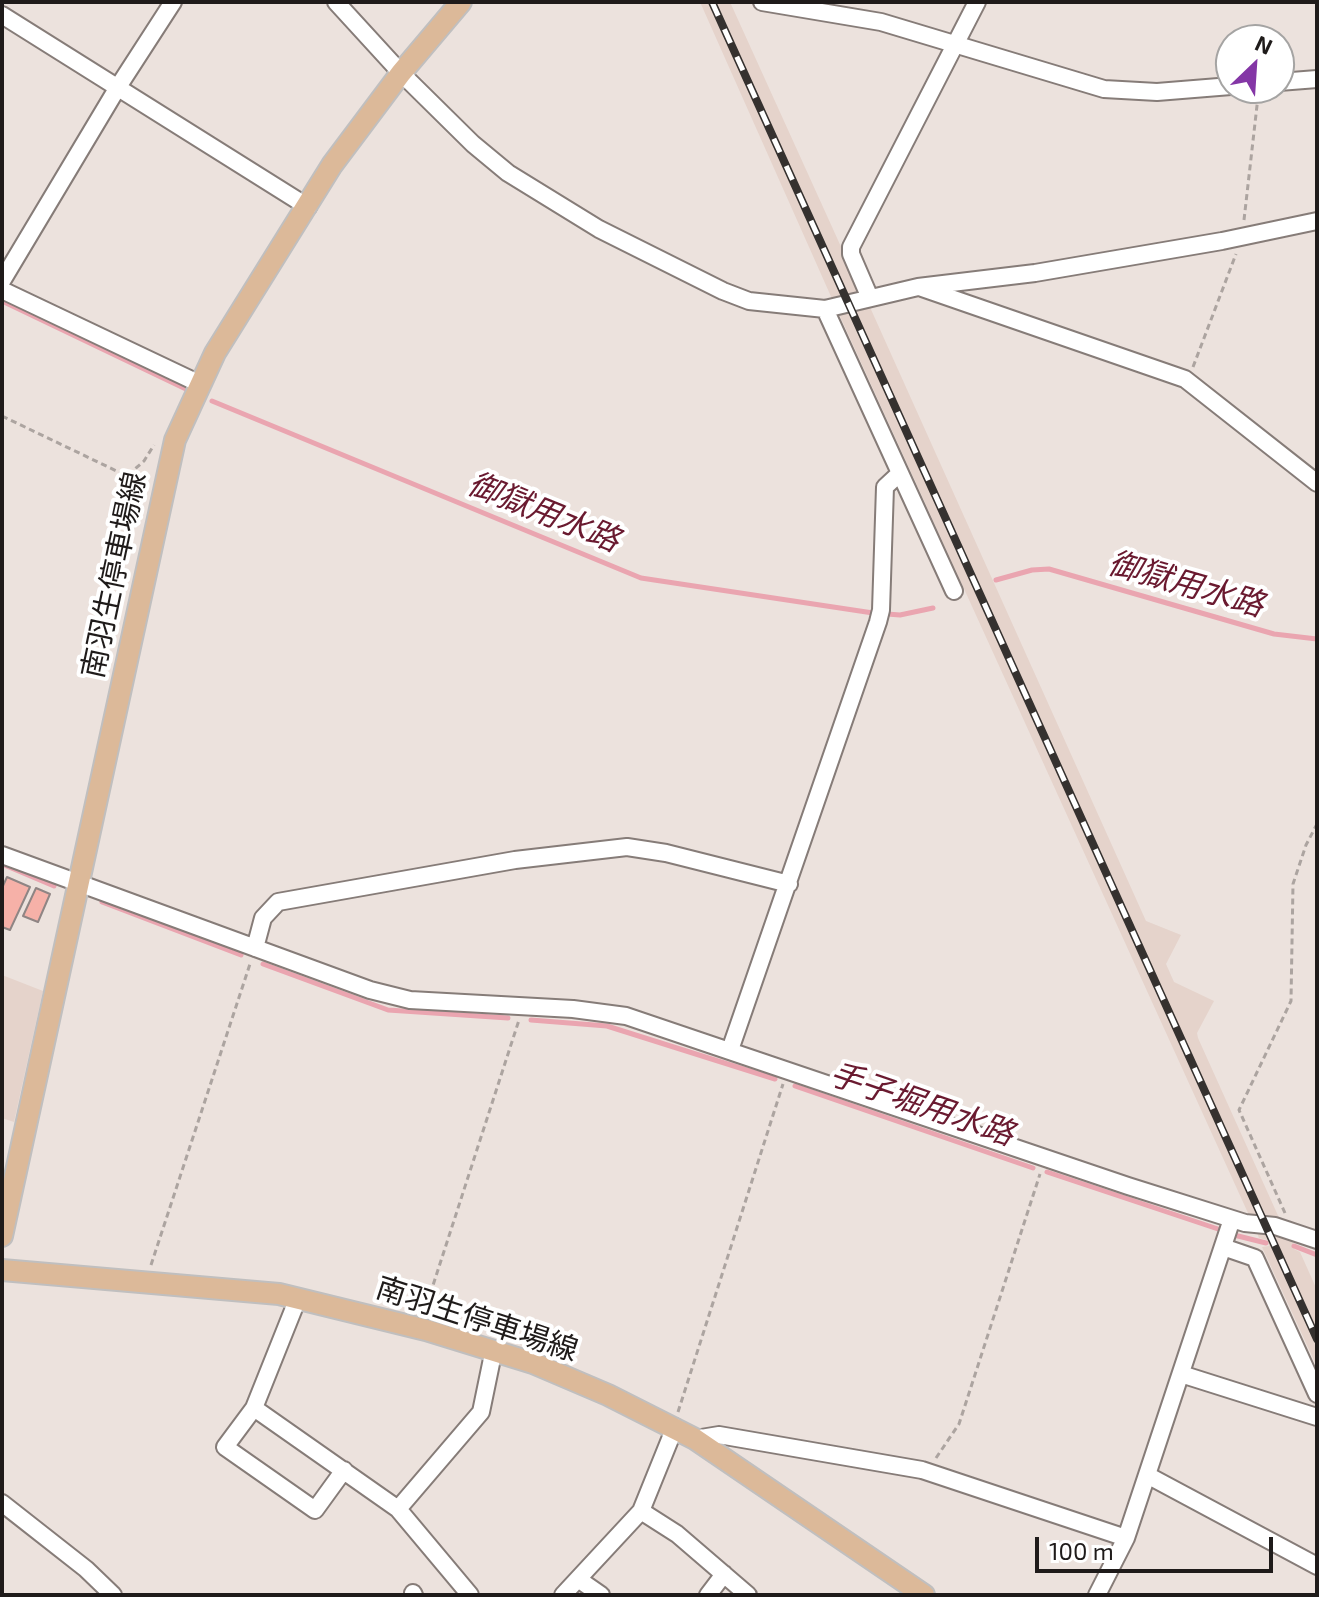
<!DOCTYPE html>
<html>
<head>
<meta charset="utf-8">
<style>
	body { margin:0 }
	#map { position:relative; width:1319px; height:1597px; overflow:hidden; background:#ece2dd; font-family:"Exo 2",sans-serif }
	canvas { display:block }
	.frame { position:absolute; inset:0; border:4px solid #1f1b1a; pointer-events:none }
	.north { position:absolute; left:1215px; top:24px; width:80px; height:80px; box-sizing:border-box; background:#fff; border:2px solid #a5a4a3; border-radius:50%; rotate:25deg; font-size:22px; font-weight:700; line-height:32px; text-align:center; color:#1f1b1a }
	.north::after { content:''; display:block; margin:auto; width:28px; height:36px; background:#8436a6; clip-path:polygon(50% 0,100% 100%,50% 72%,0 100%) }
	.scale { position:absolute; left:1035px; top:1537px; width:238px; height:36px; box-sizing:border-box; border:4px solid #1f1b1a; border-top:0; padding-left:10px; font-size:24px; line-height:28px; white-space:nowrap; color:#1f1b1a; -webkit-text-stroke:6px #fff; paint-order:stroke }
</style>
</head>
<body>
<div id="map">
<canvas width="1319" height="1597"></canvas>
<div class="frame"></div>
<div class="north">N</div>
<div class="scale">100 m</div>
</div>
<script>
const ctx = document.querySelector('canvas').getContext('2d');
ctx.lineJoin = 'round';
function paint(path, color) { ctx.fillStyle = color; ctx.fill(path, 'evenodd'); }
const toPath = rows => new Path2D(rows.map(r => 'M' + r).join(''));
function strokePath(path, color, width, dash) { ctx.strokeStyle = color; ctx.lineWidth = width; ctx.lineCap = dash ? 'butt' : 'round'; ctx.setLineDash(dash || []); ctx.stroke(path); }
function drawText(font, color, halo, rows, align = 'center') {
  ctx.font = font + ' "Exo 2","Noto Sans JP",sans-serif'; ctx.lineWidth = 8; ctx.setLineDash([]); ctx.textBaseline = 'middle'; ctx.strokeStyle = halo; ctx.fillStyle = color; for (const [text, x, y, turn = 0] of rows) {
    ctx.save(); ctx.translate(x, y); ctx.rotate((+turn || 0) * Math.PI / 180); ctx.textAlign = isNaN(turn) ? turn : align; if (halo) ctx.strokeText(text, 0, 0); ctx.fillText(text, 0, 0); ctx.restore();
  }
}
const built = toPath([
	[700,2,730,2,862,293,833,301],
	[869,305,1146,921,1181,935,1166,964,1174,982,1214,1001,1197,1033,1198,1038,1280,1220,1248,1213,839,314],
	[2,975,43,991,14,1122,2,1118],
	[1262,1231,1292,1238,1294,1249,1300,1252,1317,1290,1317,1367,1262,1247,1269,1246,1267,1240,1259,1238,1257,1233]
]);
const stream = toPath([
	[2,301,188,390],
	[212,401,641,578,873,613],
	[996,580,1032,570,1049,569,1274,634,1317,639],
	[887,614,900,615,933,608],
	[2,864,54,886],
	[102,902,241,955],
	[263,964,388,1010,508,1018],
	[531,1020,607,1026,775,1079],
	[795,1086,1033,1168],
	[1047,1172,1218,1229],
	[1234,1235,1266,1243],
	[1294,1246,1317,1255]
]);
const building = toPath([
	[7,877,30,887,10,930,2,927,2,888,7,877],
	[36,888,50,894,38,922,23,916,36,888]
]);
const path = toPath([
	[1244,220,1259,88],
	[1193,367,1236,254],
	[2,416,127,476,144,461,154,445],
	[1285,1213,1239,1110,1291,1001,1293,884,1306,845,1317,824],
	[151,1265,250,964],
	[424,1313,519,1020],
	[678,1412,783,1084],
	[936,1458,959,1424,1040,1174]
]);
const minor = toPath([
	[336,2,401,73,473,144,508,173,599,229,723,291,749,301,825,309,918,287,1035,273,1222,241,1317,221],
	[762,2,881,22,1104,89,1157,92,1231,86],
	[2,15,308,207],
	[1279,82,1317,79],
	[2,281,118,87,173,2],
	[922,288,1185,379,1317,483],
	[2,290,200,384],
	[870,298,851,254,851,247,977,2],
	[825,309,954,591],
	[2,855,370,990,410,1000,573,1009,626,1016,1128,1186,1245,1223,1275,1226,1317,1240],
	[255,948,263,918,278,902,515,860,627,847,666,853,789,884],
	[730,1050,878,622,881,610,885,487,899,474],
	[1223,1247,1255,1258,1317,1394],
	[298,1298,254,1408,398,1509],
	[1181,1374,1317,1417],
	[254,1408,225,1447,315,1510,344,1470],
	[695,1439,719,1435,922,1470,1126,1538],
	[1147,1475,1317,1566],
	[2,1503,86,1569,113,1595],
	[641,1511,677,1534,748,1595],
	[578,1579,601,1595],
	[413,1593,414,1595],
	[470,1595,398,1509,481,1412,494,1349],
	[563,1595,641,1511,675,1427],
	[708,1595,724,1574],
	[1097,1595,1126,1538,1232,1219]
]);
const major = toPath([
	[2,1236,175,440,215,353,332,165,401,73,461,2],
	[2,1270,279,1294,426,1330,533,1363,608,1395,695,1439,924,1595]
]);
const rail = toPath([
	[712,2,1317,1339]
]);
const streetNames = [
	["南羽生停車場線",114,575,-78],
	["南羽生停車場線",477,1319,18]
];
const waterNames = [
	["御獄用水路",544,512,22],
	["御獄用水路",1186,584,16],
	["手子堀用水路",922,1104,19]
];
paint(built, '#e5d3cb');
strokePath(stream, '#eaa5b0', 5);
paint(building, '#f6b1a8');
strokePath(building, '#8f8584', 2);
strokePath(minor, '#867c78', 20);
strokePath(major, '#c0bfbf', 24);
strokePath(path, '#aca4a0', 3, [6, 4]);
strokePath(minor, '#fff', 16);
strokePath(major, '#dcb999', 20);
strokePath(rail, '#35312f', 8);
strokePath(rail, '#fff', 5, [15]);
drawText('30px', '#1f1b1a', '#fff', streetNames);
drawText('italic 32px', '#6a1a30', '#fff', waterNames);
</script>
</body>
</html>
